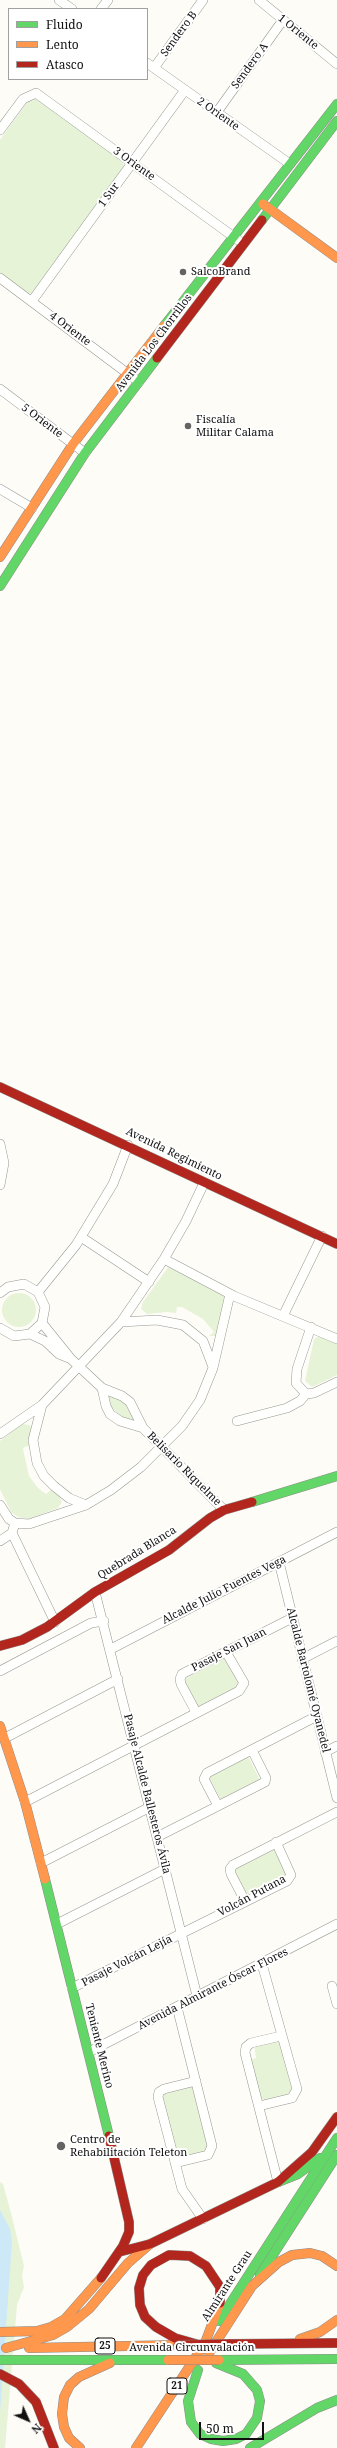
<!DOCTYPE html>
<html>
<head>
<meta charset="utf-8">
<style>
	body { margin:0 }
	#map { position:relative; width:337px; height:2448px; overflow:hidden; background:#fdfcf7; font-family:"Noto Serif",serif }
	canvas { display:block }
	.legend { position:absolute; left:8px; top:8px; width:140px; height:72px; box-sizing:border-box; background:#fff; border:1px solid #a0a0a0; margin:0; padding:5px 7px; list-style:none; font-size:12px; color:#111 }
	.legend li { display:flex; align-items:center; gap:8px; height:20px }
	.legend b { width:20px; border:1px solid #a0a0a0 }
	.north { position:absolute; left:8px; top:2400px; width:40px; height:40px; -webkit-text-stroke:3px #fff; paint-order:stroke; rotate:135deg; font-size:11px; font-weight:700; line-height:16px; text-align:center; color:#111 }
	.north::after { content:''; display:block; margin:auto; width:14px; height:18px; background:#111; clip-path:polygon(50% 0,100% 100%,50% 72%,0 100%) }
	.scale { position:absolute; left:199px; top:2422px; width:65px; height:18px; box-sizing:border-box; border:2px solid #111; border-top:0; padding-left:5px; font-size:12px; line-height:14px; white-space:nowrap; color:#111; -webkit-text-stroke:3px #fff; paint-order:stroke }
</style>
</head>
<body>
<div id="map">
<canvas width="337" height="2448"></canvas>
<ul class="legend">
<li><b style="height:5px;background:#63d668"></b>Fluido</li>
<li><b style="height:5px;background:#ff974d"></b>Lento</li>
<li><b style="height:5px;background:#b3261e"></b>Atasco</li>
</ul>
<div class="north">N</div>
<div class="scale">50 m</div>
</div>
<script>
const ctx = document.querySelector('canvas').getContext('2d');
ctx.lineJoin = 'round';
function paint(path, color) { ctx.fillStyle = color; ctx.fill(path, 'evenodd'); }
const toPath = rows => new Path2D(rows.map(r => 'M' + r).join(''));
function strokePath(path, color, width, dash) { ctx.strokeStyle = color; ctx.lineWidth = width; ctx.lineCap = dash ? 'butt' : 'round'; ctx.setLineDash(dash || []); ctx.stroke(path); }
function drawText(font, color, halo, rows, align = 'center') {
  ctx.font = font + ' "Noto Serif",serif'; ctx.lineWidth = 4; ctx.setLineDash([]); ctx.textBaseline = 'middle'; ctx.strokeStyle = halo; ctx.fillStyle = color; for (const [text, x, y, turn = 0] of rows) {
    ctx.save(); ctx.translate(x, y); ctx.rotate((+turn || 0) * Math.PI / 180); ctx.textAlign = isNaN(turn) ? turn : align; if (halo) ctx.strokeText(text, 0, 0); ctx.fillText(text, 0, 0); ctx.restore();
  }
}
const green = toPath([
	[35,98,123,161,124,168,32,293,26,294,0,274,0,140,28,101],
	[169,1266,225,1296,221,1328,216,1336,209,1336,214,1332,203,1319,182,1307,177,1307,176,1313,167,1312,147,1314,141,1309,143,1302],
	'2 1310a17 17 0 1 1 34 0a17 17 0 1 1-34 0Z',
	[322,1335,337,1342,337,1375,312,1387,305,1381,314,1339],
	[107,1394,121,1399,134,1413,137,1423,126,1421,111,1407],
	[22,1424,29,1425,33,1429,30,1446,24,1447,23,1449,29,1476,38,1488,46,1494,51,1490,59,1496,62,1502,58,1508,29,1519,18,1517,11,1512,0,1489,0,1441],
	[226,1657,240,1686,198,1708,183,1680],
	[248,1756,260,1780,221,1800,208,1776],
	[274,1849,288,1878,247,1897,234,1869],
	[278,2037,292,2089,287,2097,267,2102,260,2097,250,2060,256,2058,254,2043],
	[192,2086,209,2151,178,2159,161,2095],
	[0,2182,3,2184,11,2213,24,2266,22,2275,24,2287,17,2305,5,2448,0,2448]
]);
const water = toPath([
	[0,2210,10,2229,12,2242,0,2412]
]);
const street = toPath([
	[59,0,72,9],
	[259,0,337,64],
	[101,9,108,0],
	[147,63,290,164],
	[154,68,203,0],
	[217,112,283,20],
	[0,130,23,99,36,93,238,240],
	[0,278,139,382],
	[32,301,185,90],
	[0,389,85,453],
	[0,489,32,508],
	[0,1144,4,1163,0,1185],
	[81,1237,149,1282],
	[164,1259,234,1296,337,1339],
	[38,1292,76,1245,113,1184,128,1145],
	[0,1293,8,1287,24,1284,38,1292,45,1307,42,1323,30,1334,14,1336,0,1328],
	[283,1316,322,1236],
	[121,1322,157,1320,183,1325,203,1341,213,1367],
	[42,1323,71,1359,102,1388,122,1396,130,1402,143,1428,224,1510],
	[30,1334,45,1341,59,1354,69,1358],
	[102,1388,106,1406,110,1414,120,1421,143,1428],
	[306,1394,296,1383,297,1369,311,1327],
	[42,1405,33,1440,37,1463,44,1476,54,1486,69,1498,86,1505],
	[237,1421,287,1408,300,1401,306,1394,314,1393,337,1382],
	[0,1434,42,1405,121,1322,164,1259,186,1221,204,1183],
	[0,1505,9,1519,15,1523,29,1524,86,1505,111,1490,141,1467,182,1426,200,1400,213,1368,230,1294],
	[15,1523,12,1533,55,1622],
	[0,1541,12,1533],
	[279,1562,337,1798],
	[95,1592,197,1996],
	[111,1649,337,1532],
	[302,1659,337,1641],
	[0,1671,91,1623,104,1621],
	[196,1712,181,1684,180,1679,182,1674,292,1618],
	[5,1738,118,1679],
	[325,1752,337,1746],
	[25,1802,239,1691,244,1683,226,1652],
	[218,1806,204,1779,207,1773,317,1716],
	[157,1837,265,1782,266,1778,252,1750],
	[41,1863,150,1807],
	[245,1901,231,1874,230,1869,233,1865,337,1812],
	[57,1924,165,1869],
	[332,1986,337,2004],
	[72,1988,287,1881,291,1875,276,1842],
	[89,2052,337,1924],
	[196,2081,164,2089,159,2092,158,2097,182,2189,203,2219],
	[259,2106,292,2098,297,2089,262,1964],
	[175,2163,208,2155,212,2146,177,2007],
	[278,2182,245,2053,246,2047,251,2043,281,2036]
]);
const fast = toPath([
	[262,220,337,121],
	[164,326,337,104],
	[0,586,85,453,157,358],
	[252,1502,337,1476],
	[45,1879,109,2136],
	[278,2182,298,2174,320,2158],
	[260,2275,337,2155],
	[219,2321,337,2138],
	[0,2360,168,2360],
	[219,2360,337,2359],
	[198,2370,188,2401,191,2422,200,2434,211,2439,223,2441,236,2439,246,2434,257,2418,260,2401,257,2390,243,2374,216,2363],
	[250,2448,317,2408,337,2400]
]);
const slow = toPath([
	[263,204,337,258],
	[0,557,73,444,164,326],
	[0,1726,25,1802,45,1879],
	[0,2332,37,2331,51,2327,65,2319,101,2278],
	[300,2339,320,2332,337,2320],
	[6,2348,53,2335,67,2327,89,2309,128,2263,150,2244],
	[29,2348,178,2345],
	[209,2353,252,2286,279,2262,292,2255,310,2253,322,2256,337,2266],
	[80,2448,69,2438,64,2427,62,2414,64,2397,70,2385,79,2377,110,2363],
	[136,2448,205,2343,220,2303]
]);
const jam = toPath([
	[157,358,262,220],
	[0,1087,337,1244],
	[0,1646,22,1640,47,1627,95,1592,169,1550,210,1518,224,1510,252,1502],
	[119,2252,150,2244,278,2182,312,2152,337,2117],
	[101,2278,123,2246,129,2232,129,2222,109,2136],
	[196,2344,175,2338,156,2327,145,2317,140,2305,139,2288,143,2275,151,2265,169,2255,190,2256,206,2266,220,2287,220,2303],
	[229,2344,337,2343],
	[0,2374,19,2384,36,2402,54,2448]
]);
const slowBridge = toPath([
	[168,2360,219,2360]
]);
const jamBridge = toPath([
	[178,2345,229,2344]
]);
const markers = [
	[183,272,4,"#646362"],
	[188,426,4,"#646362"],
	[61,2146,5,"#646362"]
];
const shields = [
	[105,2346,20],
	[177,2386,20]
];
const shieldNames = [
	["25",105,2346],
	["21",177,2386]
];
const streetNames = [
	["1 Oriente",298,32,39],
	["Sendero B",179,34,-54],
	["Sendero A",250,66,-54],
	["2 Oriente",218,114,35],
	["3 Oriente",134,164,36],
	["1 Sur",109,195,-54],
	["4 Oriente",70,329,37],
	["Avenida Los Chorrillos",154,343,-53],
	["5 Oriente",42,421,37],
	["Avenida Regimiento",174,1154,26],
	["Belisario Riquelme",184,1469,45],
	["Quebrada Blanca",137,1553,-32],
	["Alcalde Julio Fuentes Vega",224,1590,-27],
	["Pasaje San Juan",229,1650,-27],
	["Alcalde Bartolomé Oyanedel",308,1680,76],
	["Pasaje Alcalde Ballesteros Ávila",147,1794,76],
	["Volcán Putana",252,1896,-28],
	["Pasaje Volcán Lejía",127,1961,-27],
	["Avenida Almirante Óscar Flores",213,1989,-27],
	["Teniente Merino",99,2046,76],
	["Almirante Grau",227,2286,-57],
	["Avenida Circunvalación",192,2348]
];
const poiNames = [
	["SalcoBrand",191,272],
	["Fiscalía",196,420],
	["Militar Calama",196,433],
	["Centro de",70,2140],
	["Rehabilitación Teleton",70,2153]
];
paint(green, '#e7f3d7');
paint(water, '#cde8f7');
strokePath(street, '#979795', 10);
strokePath(fast, '#8e8d8b', 10);
strokePath(slow, '#8e8d8b', 10);
strokePath(jam, '#8e8d8b', 10);
strokePath(street, '#fffffe', 9);
strokePath(fast, '#63d668', 9);
strokePath(slow, '#ff974d', 9);
strokePath(jam, '#b3261e', 9);
strokePath(slowBridge, '#858482', 10, []);
strokePath(jamBridge, '#858482', 10, []);
strokePath(slowBridge, '#ff974d', 9);
strokePath(jamBridge, '#b3261e', 9);
for (const [x, y, r, color] of markers) { const dot = new Path2D(); dot.arc(x, y, r, 0, 2 * Math.PI); ctx.fillStyle = color; ctx.fill(dot); strokePath(dot, '#fff', 1.5); }
for (const [x, y, w] of shields) { const box = new Path2D(); box.roundRect(x - w / 2, y - 8, w, 16, 3); ctx.fillStyle = '#fff'; ctx.fill(box); strokePath(box, '#111', 1); }
drawText('bold 10px', '#111', null, shieldNames);
drawText('11px', '#111', '#fff', streetNames);
drawText('11px', '#111', '#fff', poiNames, 'left');
</script>
</body>
</html>
